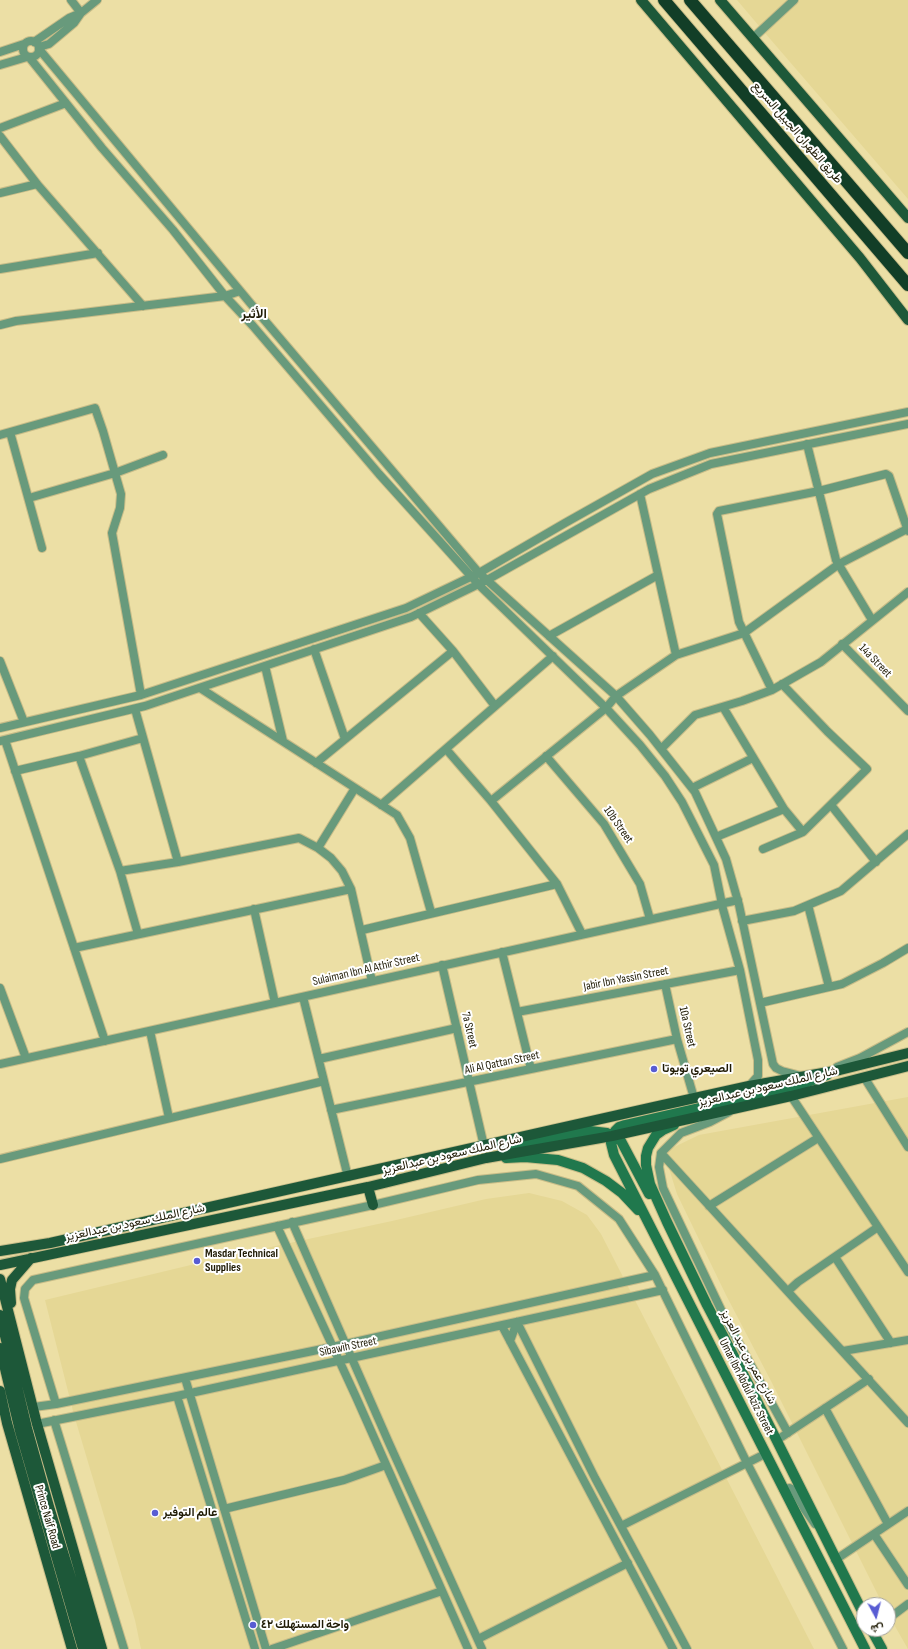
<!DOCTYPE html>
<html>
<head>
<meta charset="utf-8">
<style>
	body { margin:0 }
	#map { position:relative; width:908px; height:1649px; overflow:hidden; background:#ecdfa5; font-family:"Sofia Sans Condensed",Vazirmatn,sans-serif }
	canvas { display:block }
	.north { position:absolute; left:856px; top:1597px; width:40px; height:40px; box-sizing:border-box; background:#fff; border:1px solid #a5a39b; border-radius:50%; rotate:173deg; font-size:11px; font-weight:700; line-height:16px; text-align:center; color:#1f1a04 }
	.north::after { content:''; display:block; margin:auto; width:14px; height:18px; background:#585cd3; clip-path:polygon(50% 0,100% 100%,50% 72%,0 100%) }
</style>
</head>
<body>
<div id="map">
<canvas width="908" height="1649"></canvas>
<div class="north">ش</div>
</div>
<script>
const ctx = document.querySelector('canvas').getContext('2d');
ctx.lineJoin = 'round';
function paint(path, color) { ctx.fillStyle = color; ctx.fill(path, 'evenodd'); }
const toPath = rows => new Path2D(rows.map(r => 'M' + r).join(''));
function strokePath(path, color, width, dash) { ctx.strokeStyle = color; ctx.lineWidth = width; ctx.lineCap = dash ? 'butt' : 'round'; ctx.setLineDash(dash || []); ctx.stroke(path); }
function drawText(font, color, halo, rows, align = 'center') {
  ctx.font = font + ' "Sofia Sans Condensed",Vazirmatn,sans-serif'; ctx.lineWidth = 4; ctx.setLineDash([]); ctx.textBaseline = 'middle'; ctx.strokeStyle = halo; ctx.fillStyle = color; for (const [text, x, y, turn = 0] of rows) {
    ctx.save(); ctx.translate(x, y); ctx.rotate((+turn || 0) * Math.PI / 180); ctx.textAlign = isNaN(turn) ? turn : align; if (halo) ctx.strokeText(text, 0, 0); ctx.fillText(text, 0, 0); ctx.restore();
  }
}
const built = toPath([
	[737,0,908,0,908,199,765,33],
	[908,1097,908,1649,888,1614,888,1605,883,1605,771,1381,726,1295,677,1194,667,1162,667,1153,670,1149,699,1135],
	[529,1193,562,1201,587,1215,601,1234,814,1649,141,1649,135,1620,74,1415,45,1300,220,1258,392,1221,486,1199]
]);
const minor = toPath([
	[71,0,81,13],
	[753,38,794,0],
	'23 49a8 8 0 1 1 16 0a8 8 0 1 1-16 0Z',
	[34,42,69,18,81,13,97,0],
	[39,47,49,44,74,23,81,13],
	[39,49,261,316,479,573,616,696,650,735,695,792,726,859,739,905,773,1064,776,1068,782,1071,801,1076],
	[0,52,24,44],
	[29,57,102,148,173,230,225,296,253,326,379,474,479,585,606,708,640,745,665,776,682,802,714,865,723,909,740,970,758,1060,758,1076,749,1086],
	[0,65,27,57],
	[0,128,66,103],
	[0,136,37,184,143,306],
	[0,193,37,184],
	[0,269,98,253],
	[0,325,16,321,225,296,240,291],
	[10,432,42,548],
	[0,435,95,408,103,431,121,494,120,508,112,533,141,695],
	[807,444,836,560,872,620],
	[640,494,676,655],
	[29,498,115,473,163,455],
	[419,613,453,651,495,706],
	[549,636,658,575],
	[842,644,908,711],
	[314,649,345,739],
	[0,661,24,722],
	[265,666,283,741],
	[200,688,397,815,410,838,431,912],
	[772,690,739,622,717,514,719,511,819,491,886,474,889,476,908,531],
	[723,707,784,809,803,832],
	[135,709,178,862],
	[0,728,141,695,406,608,479,573,565,523,652,474,710,453,908,412],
	[5,740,105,1041],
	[0,741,145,706,411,617,487,580,649,489,711,464,908,424],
	[446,749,491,801,557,884,582,934],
	[661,749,695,715,742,701,772,690,821,662,908,592],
	[79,756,120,871,138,934],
	[546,756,604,824,640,884,650,919],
	[316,763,453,651],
	[15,771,79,756,143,738],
	[692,788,753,758],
	[491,801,606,708,616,696,676,655,744,633,839,564,907,529],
	[381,805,553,656],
	[831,805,876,862],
	[716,837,784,809],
	[318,848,355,788],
	[763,849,803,832,867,769,827,731,782,684],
	[120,871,178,862,299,838,318,848,331,858,342,871,351,889,372,981],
	[808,905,829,987],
	[254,909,275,1003],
	[742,921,794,911,841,891,908,834],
	[362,930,557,884],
	[74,948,351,889],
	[502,952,531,1069],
	[442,965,484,1146],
	[665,984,677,1039,694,1098],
	[0,988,26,1058],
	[303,997,348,1177],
	[760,1003,842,984,883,963,908,948],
	[517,1012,740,970],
	[150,1031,169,1118],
	[319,1059,457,1028],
	[0,1064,738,900],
	[837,1067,860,1058,908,1032],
	[864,1077,908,1147],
	[791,1096,908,1272],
	[331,1110,677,1039],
	[729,1112,710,1122,681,1133,661,1153,659,1167,663,1188,724,1316,788,1433],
	[661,1153,908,1423],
	[0,1159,324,1081],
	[709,1206,818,1138],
	[292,1222,389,1443,482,1649],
	[277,1226,356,1397,468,1649],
	[835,1257,891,1343],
	[788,1291,798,1282,878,1227],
	[517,1322,595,1478,687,1649],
	[502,1326,673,1649],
	[510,1341,517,1322],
	[843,1351,908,1340],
	[185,1378,266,1649],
	[177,1396,255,1649],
	[56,1404,24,1298,25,1289,33,1280,373,1205,478,1180,536,1174,578,1186,619,1219,655,1275,747,1463,843,1649],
	[34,1407,56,1404,332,1347,655,1275],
	[825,1408,888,1524],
	[54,1420,124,1649],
	[37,1424,177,1396,663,1290],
	[777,1440,869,1379],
	[783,1489,790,1488,794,1490,805,1510,815,1524],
	[224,1509,344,1480,386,1465],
	[621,1526,765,1454],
	[874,1534,908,1585],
	[835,1560,908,1511],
	[888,1619,908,1604],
	[478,1639,628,1563],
	[272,1649,442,1591]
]);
const secondary = toPath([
	[827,1075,799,1085,625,1125,619,1127,615,1131,611,1143,614,1155,865,1649],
	[674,1125,663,1130,656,1135,648,1148,646,1156,646,1165,650,1184,667,1222,707,1305,752,1391,864,1615],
	[500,1145,528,1143,590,1131,607,1133,621,1141,649,1194],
	[506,1158,525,1157,558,1160,583,1168,606,1181,622,1193,638,1210],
	[871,1629,882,1649]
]);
const primary = toPath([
	[641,0,860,258,908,320],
	[720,0,908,218],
	[368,1187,373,1205],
	[0,1251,50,1243,654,1107,749,1086,840,1070,908,1053],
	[0,1265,368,1187,486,1158,612,1136,791,1096,908,1066],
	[0,1279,37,1424,102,1649],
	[11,1303,10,1289,12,1280,31,1258],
	[0,1315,27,1428,50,1510,93,1649],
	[0,1348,20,1431,83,1649],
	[0,1391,7,1423,72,1649]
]);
const motorway = toPath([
	[664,0,908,285],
	[690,0,908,253]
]);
const markers = [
	[654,1069,4,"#585cd3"],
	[197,1261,4,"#585cd3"],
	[155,1513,4,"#585cd3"],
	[253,1625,4,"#585cd3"]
];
const streetNames = [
	["طريق الظهران الجبيل السريع",797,133,49],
	["14a Street",875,661,46],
	["10b Street",618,825,55],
	["Sulaiman Ibn Al Athir Street",366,970,-13],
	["Jabir Ibn Yassin Street",626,979,-11],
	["10a Street",687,1027,77],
	["7a Street",469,1030,77],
	["Ali Al Qattan Street",502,1063,-12],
	["شارع الملك سعود بن عبدالعزيز",768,1087,-13],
	["شارع الملك سعود بن عبدالعزيز",452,1155,-13],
	["شارع الملك سعود بن عبدالعزيز",135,1223,-12],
	["Sibawih Street",348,1347,-12],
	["شارع عمر بن عبد العزيز",748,1357,62],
	["Umar Ibn Abdul Aziz Street",746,1387,63],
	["Prince Naif Road",47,1517,74]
];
const poiNames = [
	["الصيعري تويوتا",662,1069],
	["Masdar Technical",205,1254],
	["Supplies",205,1268],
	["عالم التوفير",163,1513],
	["واحة المستهلك ٤٢",261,1625]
];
const neighbourhoodNames = [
	["الأثير",254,315]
];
paint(built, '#e5d795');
strokePath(minor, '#c7bc88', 10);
strokePath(secondary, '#c7bc88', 12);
strokePath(primary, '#c7bc88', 12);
strokePath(motorway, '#c7bc88', 14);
strokePath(minor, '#689a7c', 8);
strokePath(secondary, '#20784d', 10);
strokePath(primary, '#1d5839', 10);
strokePath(motorway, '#123e27', 12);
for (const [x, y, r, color] of markers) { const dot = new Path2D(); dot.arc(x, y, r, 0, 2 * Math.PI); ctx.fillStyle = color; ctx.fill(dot); strokePath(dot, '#fff', 1.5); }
drawText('12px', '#1f1a04', '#fff', streetNames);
drawText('bold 12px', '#1f1a04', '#fff', poiNames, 'left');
drawText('bold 13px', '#1f1a04', '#fff', neighbourhoodNames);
</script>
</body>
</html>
